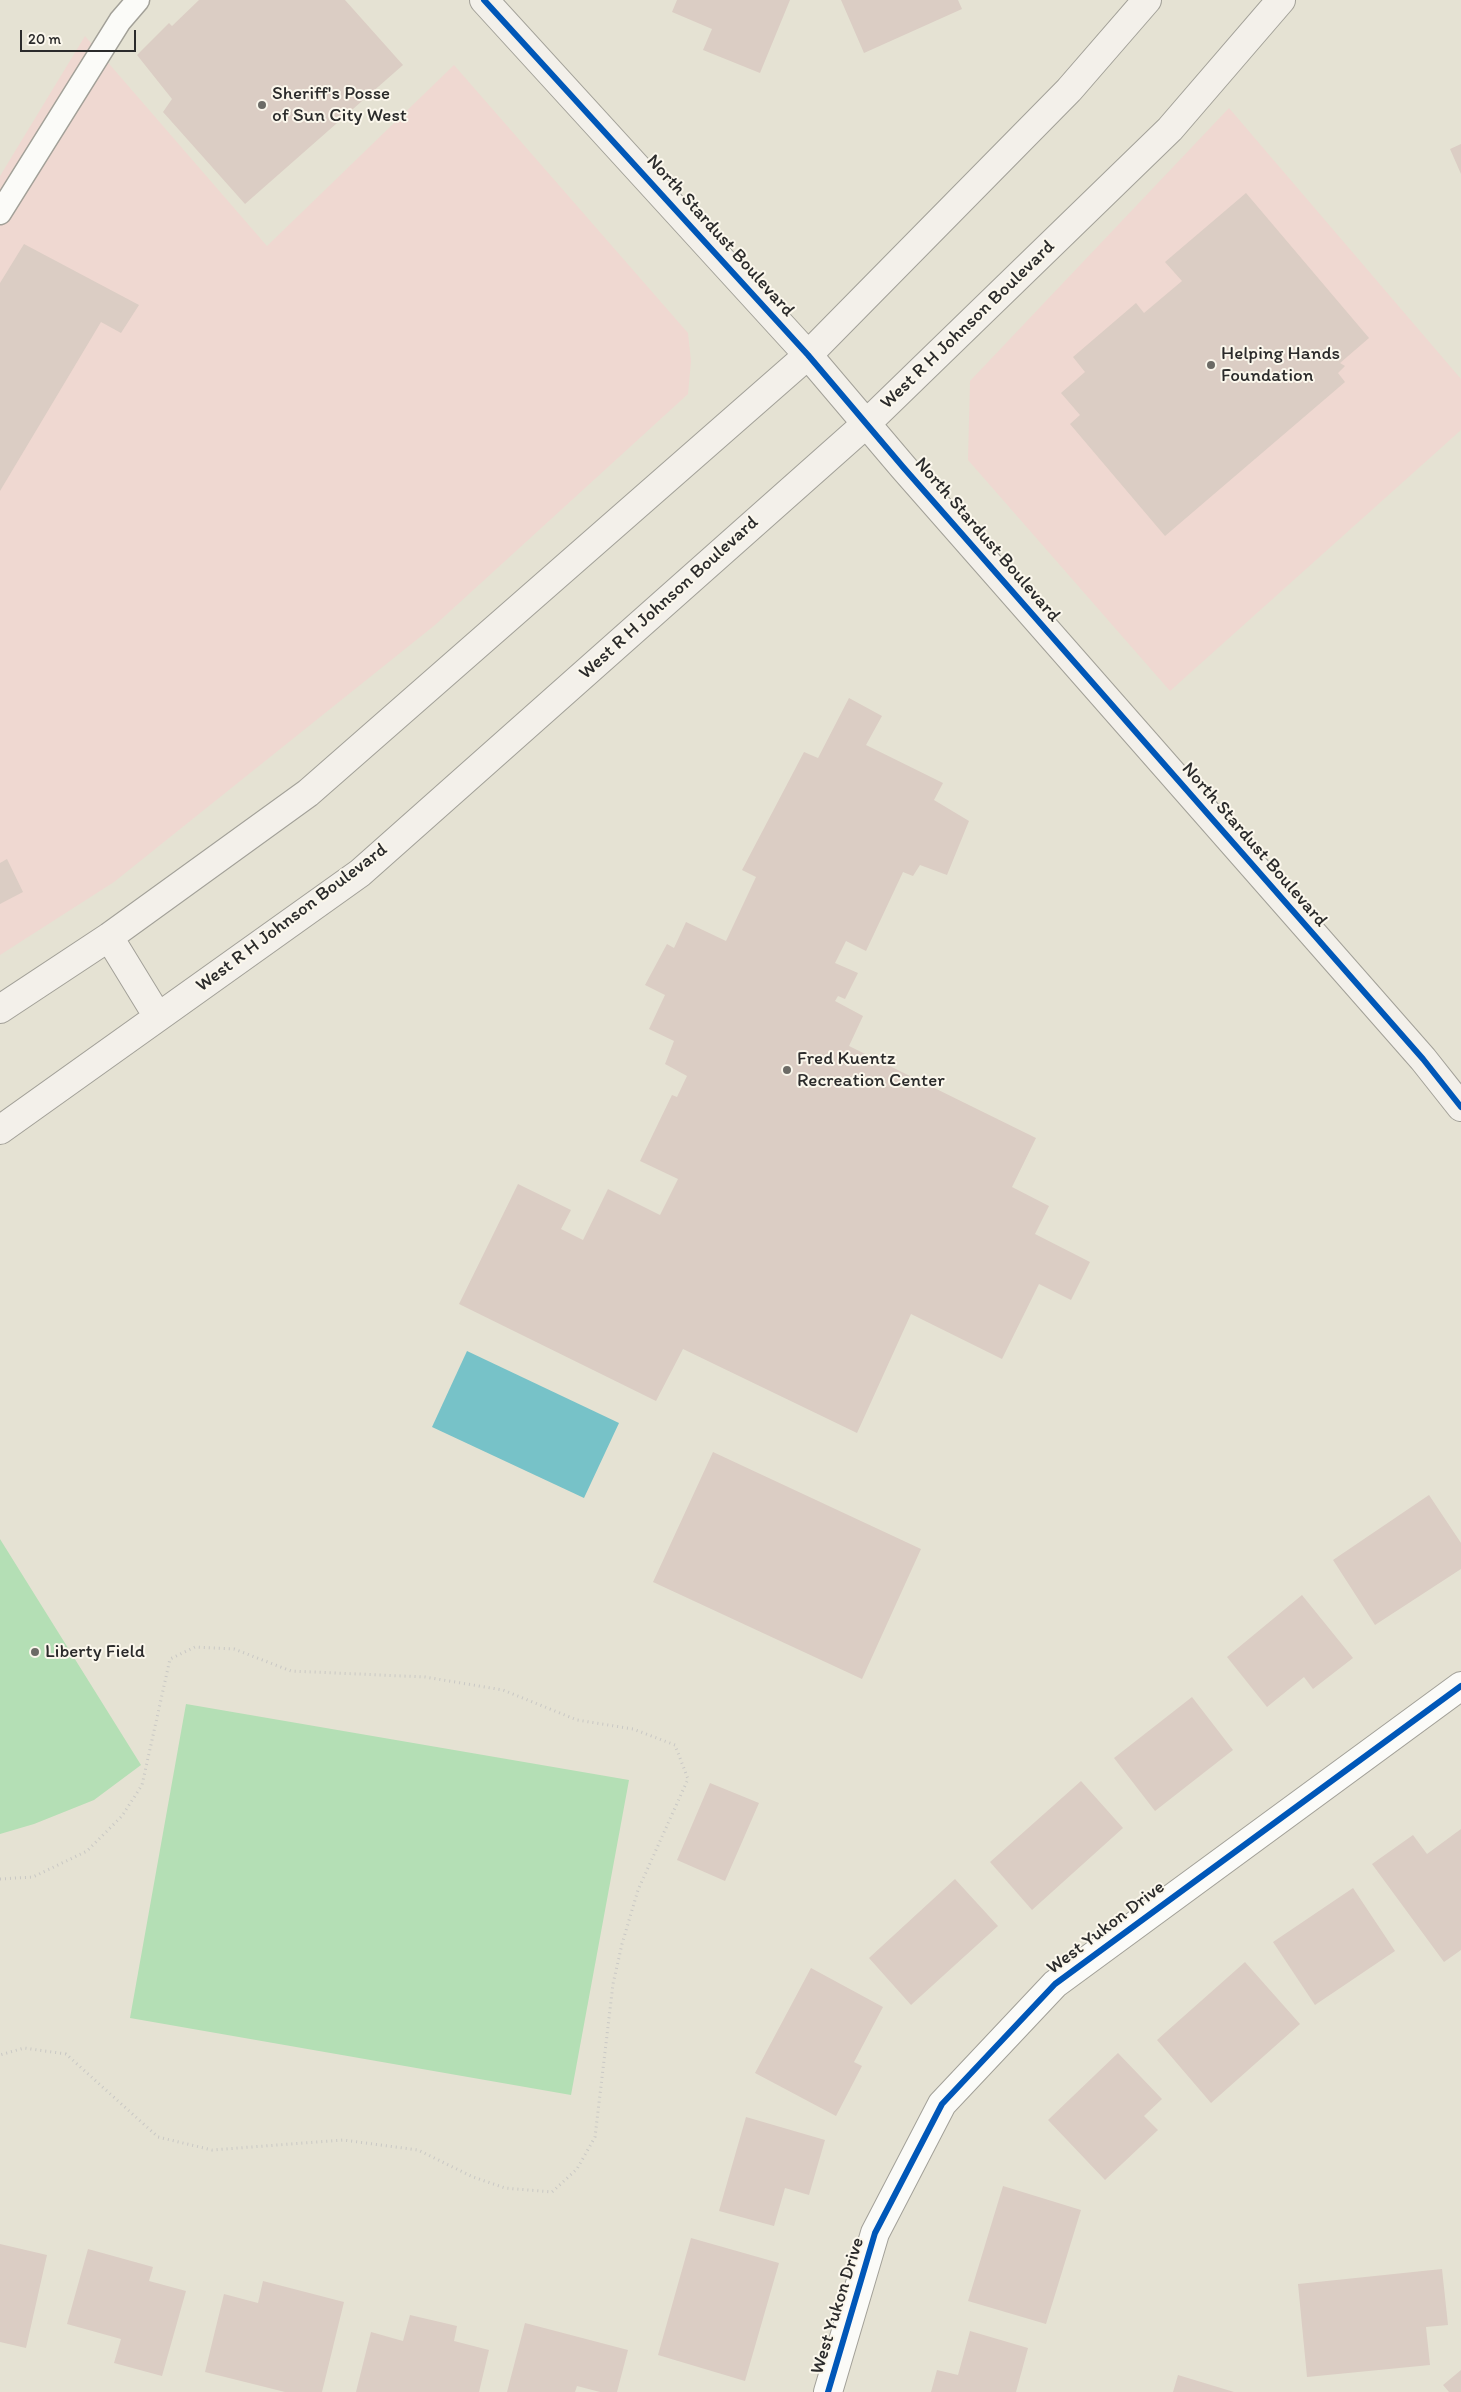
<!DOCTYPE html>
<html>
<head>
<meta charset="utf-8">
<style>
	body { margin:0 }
	#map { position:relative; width:1461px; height:2392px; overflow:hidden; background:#e5e2d3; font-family:Itim,sans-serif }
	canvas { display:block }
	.scale { position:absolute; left:20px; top:30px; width:116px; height:22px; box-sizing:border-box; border:2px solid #2b2b2b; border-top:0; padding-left:6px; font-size:15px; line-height:18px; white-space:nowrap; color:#2b2b2b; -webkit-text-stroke:4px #fbf7ec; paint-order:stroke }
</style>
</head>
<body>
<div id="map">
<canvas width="1461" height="2392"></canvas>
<div class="scale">20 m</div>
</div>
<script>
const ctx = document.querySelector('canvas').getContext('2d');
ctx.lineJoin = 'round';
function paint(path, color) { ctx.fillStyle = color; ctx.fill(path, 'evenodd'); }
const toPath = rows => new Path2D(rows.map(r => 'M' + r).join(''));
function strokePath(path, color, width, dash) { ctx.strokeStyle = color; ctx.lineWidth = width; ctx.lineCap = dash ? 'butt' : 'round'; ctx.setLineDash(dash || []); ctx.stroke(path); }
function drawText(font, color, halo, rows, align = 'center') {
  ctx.font = font + ' Itim,sans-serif'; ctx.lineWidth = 4; ctx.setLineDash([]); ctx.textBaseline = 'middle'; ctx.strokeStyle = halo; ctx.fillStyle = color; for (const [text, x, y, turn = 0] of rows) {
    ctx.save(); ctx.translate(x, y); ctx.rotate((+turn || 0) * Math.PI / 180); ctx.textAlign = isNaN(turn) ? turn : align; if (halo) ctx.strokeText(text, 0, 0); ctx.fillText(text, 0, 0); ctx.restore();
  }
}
const built = toPath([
	[85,36,267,246,454,65,688,333,691,361,688,394,435,625,114,882,0,955,0,176],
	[1229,108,1461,379,1461,430,1170,691,968,460,970,381]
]);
const green = toPath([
	[0,1539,141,1765,94,1800,34,1824,0,1834],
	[186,1704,629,1780,571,2095,130,2018]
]);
const water = toPath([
	[467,1351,619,1423,584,1498,432,1427]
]);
const building = toPath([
	[199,0,345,0,403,65,245,204,163,112,172,99,137,55,169,23,172,26],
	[677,0,790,0,760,73,703,50,712,29,672,12],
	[841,0,958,0,962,9,864,53],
	[1461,144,1461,174,1450,149],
	[1246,193,1369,338,1340,363,1345,366,1338,373,1345,382,1165,536,1070,424,1080,415,1061,393,1085,372,1073,357,1136,303,1144,313,1182,281,1165,262],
	[24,244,139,305,121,333,101,322,0,491,0,283],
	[849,698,882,716,866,745,943,783,934,800,969,821,947,875,920,865,913,876,903,872,866,951,846,941,835,963,858,973,845,999,838,996,835,1001,863,1016,849,1046,1036,1138,1012,1187,1049,1206,1035,1234,1090,1262,1071,1300,1039,1284,1002,1359,911,1314,857,1433,683,1349,656,1401,459,1304,518,1184,571,1210,561,1229,583,1240,608,1189,660,1215,678,1179,640,1161,672,1095,677,1097,687,1076,665,1064,674,1041,649,1029,665,995,645,985,667,944,674,948,686,922,726,941,756,877,742,870,804,752,818,758],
	[7,859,23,892,0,904,0,863],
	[713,1452,921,1549,862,1679,653,1582],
	[1429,1495,1461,1543,1461,1569,1375,1625,1333,1560],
	[1302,1595,1353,1658,1313,1689,1304,1677,1267,1707,1227,1657],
	[1192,1697,1233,1750,1155,1811,1114,1758],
	[1081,1781,1123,1828,1032,1910,990,1862],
	[710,1783,759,1803,725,1881,677,1860],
	[1461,1829,1461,1950,1444,1962,1372,1864,1413,1835,1427,1854],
	[955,1879,998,1926,911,2005,869,1958],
	[1353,1888,1395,1951,1315,2005,1273,1942],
	[1245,1962,1300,2024,1211,2103,1157,2040],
	[811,1968,883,2007,854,2062,862,2066,836,2116,755,2073],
	[1118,2053,1162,2099,1144,2116,1158,2130,1105,2180,1048,2120],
	[746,2117,825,2140,809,2195,785,2188,774,2226,719,2211],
	[1003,2186,1081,2210,1046,2324,968,2301],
	[691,2238,779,2263,745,2381,658,2355],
	[0,2244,47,2255,26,2348,0,2342],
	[88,2249,153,2267,149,2281,186,2291,162,2376,114,2363,121,2339,67,2324],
	[1442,2269,1448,2325,1426,2327,1430,2365,1307,2377,1298,2284],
	[263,2281,344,2302,322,2392,285,2392,205,2372,224,2294,258,2303],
	[410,2315,457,2326,454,2341,489,2350,479,2392,356,2392,371,2332,403,2341],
	[525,2323,628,2350,617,2392,600,2392,577,2386,575,2392,507,2392],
	[970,2331,1028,2348,1016,2392,931,2392,937,2370,958,2375],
	[1461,2370,1461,2392,1449,2392,1443,2385],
	[1178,2375,1234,2392,1173,2392]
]);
const path = toPath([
	[0,1879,33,1877,87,1851,122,1816,142,1785,170,1659,195,1647,234,1649,291,1671,425,1677,503,1690,577,1720,633,1729,675,1745,688,1779,638,1890,622,1944,613,1984,595,2137,577,2169,552,2192,505,2188,473,2177,418,2150,343,2140,212,2150,158,2137,66,2054,24,2048,0,2055]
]);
const lane = toPath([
	[0,213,120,21,138,0]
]);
const street = toPath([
	[828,2392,875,2233,942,2104,1055,1984,1461,1686]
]);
const secondary = toPath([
	[484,0,808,355,903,467,1423,1059,1461,1107],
	[109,937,158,1017],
	[0,1009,109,937,308,793,808,355,1069,90,1147,0],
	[0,1130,360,873,867,423,1170,129,1281,0]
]);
const cycleway = toPath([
	[484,0,808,355,903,467,1423,1059,1461,1107],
	[828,2392,875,2233,942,2104,1055,1984,1461,1686]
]);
const markers = [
	[262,105,5,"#6c6b66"],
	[1211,365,5,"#6c6b66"],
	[787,1070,5,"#6c6b66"],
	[35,1652,5,"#6c6b66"]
];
const poiNames = [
	["Sheriff's Posse",272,94],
	["of Sun City West",272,116],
	["Helping Hands",1221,354],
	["Foundation",1221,376],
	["Fred Kuentz",797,1059],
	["Recreation Center",797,1081],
	["Liberty Field",45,1652]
];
const streetNames = [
	["North Stardust Boulevard",720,236,48],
	["West R H Johnson Boulevard",968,325,-44],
	["North Stardust Boulevard",987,540,49],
	["West R H Johnson Boulevard",669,598,-42],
	["North Stardust Boulevard",1254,845,49],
	["West R H Johnson Boulevard",292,918,-37],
	["West Yukon Drive",1106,1928,-37],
	["West Yukon Drive",838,2306,-73]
];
paint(built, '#efd8d1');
paint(green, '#b4dfb5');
paint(water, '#77c2c8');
paint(building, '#dbcdc4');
strokePath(lane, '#a2a098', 25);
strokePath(street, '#a2a098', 30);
strokePath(secondary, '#a2a098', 30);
strokePath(path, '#c9c8c5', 3, [1, 4]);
strokePath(lane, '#fbfbf8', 22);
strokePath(street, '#fbfbf8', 28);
strokePath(secondary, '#f3f0ea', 28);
strokePath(cycleway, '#0057b8', 6);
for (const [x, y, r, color] of markers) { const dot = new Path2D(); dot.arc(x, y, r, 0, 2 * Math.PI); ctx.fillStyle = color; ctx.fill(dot); strokePath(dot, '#fbf7ec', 2); }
drawText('19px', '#2b2b2b', '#fbf7ec', poiNames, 'left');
drawText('19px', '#2b2b2b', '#fbf7ec', streetNames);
</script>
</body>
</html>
